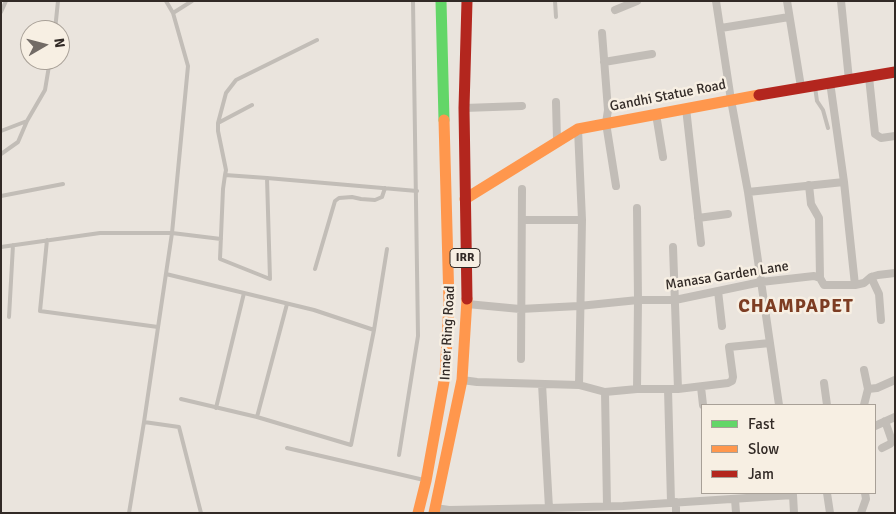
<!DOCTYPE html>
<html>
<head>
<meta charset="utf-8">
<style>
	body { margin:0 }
	#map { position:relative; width:896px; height:514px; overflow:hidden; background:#eae4dd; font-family:Signika,sans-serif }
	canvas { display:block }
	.frame { position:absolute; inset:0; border:2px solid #322a26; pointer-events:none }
	.legend { position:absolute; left:701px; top:404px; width:175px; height:90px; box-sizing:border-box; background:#f7efe3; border:1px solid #a8a097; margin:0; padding:6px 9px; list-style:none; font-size:15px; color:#322a26 }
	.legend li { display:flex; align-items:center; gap:10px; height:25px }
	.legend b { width:25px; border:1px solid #a8a097 }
	.north { position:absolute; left:20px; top:20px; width:50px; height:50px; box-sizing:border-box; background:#f7efe3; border:1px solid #a8a097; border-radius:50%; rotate:82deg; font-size:14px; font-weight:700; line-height:20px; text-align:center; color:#322a26 }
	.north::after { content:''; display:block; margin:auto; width:18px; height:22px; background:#726b66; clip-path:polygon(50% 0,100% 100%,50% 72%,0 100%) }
</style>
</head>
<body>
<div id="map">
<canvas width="896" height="514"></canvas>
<div class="frame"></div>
<ul class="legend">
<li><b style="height:6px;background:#63d668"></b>Fast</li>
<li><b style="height:6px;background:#ff974d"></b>Slow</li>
<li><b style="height:6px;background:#b3261e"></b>Jam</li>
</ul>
<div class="north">N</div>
</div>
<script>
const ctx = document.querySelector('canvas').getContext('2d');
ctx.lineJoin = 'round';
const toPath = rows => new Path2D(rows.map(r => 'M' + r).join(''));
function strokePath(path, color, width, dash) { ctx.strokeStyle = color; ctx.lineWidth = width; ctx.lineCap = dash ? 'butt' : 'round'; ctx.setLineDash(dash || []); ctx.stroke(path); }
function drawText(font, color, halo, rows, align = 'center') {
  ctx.font = font + ' Signika,sans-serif'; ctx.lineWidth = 5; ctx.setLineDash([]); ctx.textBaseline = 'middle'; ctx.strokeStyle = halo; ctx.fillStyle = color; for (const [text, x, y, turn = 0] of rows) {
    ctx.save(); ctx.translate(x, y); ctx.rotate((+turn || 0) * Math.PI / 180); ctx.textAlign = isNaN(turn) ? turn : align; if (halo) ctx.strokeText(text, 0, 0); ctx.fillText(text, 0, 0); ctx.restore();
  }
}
const lane = toPath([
	[166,1,173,13,188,66,172,233,144,422,179,427,201,513],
	[555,1,556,17],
	[1,12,6,1],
	[173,13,192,1],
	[55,30,58,1],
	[815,87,817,101,823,110,828,128],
	[218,123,226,93,236,80,317,40],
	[1,131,27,121,45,90,50,60],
	[1,154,18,142,27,121],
	[225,175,267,178,270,279,220,259,223,189,225,175,226,170,218,131,218,123,252,105],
	[267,178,417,191],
	[1,196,63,184],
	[47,240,40,311,158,327],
	[1,247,100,233,172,233,221,239],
	[315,269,335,201,339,198,352,197,361,199,375,200,382,197,385,188],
	[166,274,314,310,374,330,387,249],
	[9,317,13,245],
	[181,399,257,417,351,445,374,330],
	[216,408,244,293],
	[257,417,287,304],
	[287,448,424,480],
	[399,455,418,336,413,1],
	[129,513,144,422]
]);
const street = toPath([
	[716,1,731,100,748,192,779,405],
	[787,1,801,87],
	[841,1,849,80],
	[615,10,637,1],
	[721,28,789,17],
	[602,33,608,110,606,123,616,186],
	[604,62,652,54],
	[869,77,875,134,881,138,895,136],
	[556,102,557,140],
	[464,108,522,106],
	[686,108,701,243],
	[656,114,663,157],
	[578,129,582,220,579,385],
	[844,182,855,285],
	[809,185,811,204,819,218,820,278],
	[748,192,844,182,830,82],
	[637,208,638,300,637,389,678,389,728,383,732,381,733,377,729,347,770,343],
	[698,218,728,214],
	[522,220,582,220],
	[673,247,678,389],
	[871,277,879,294,881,320],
	[718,291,722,326],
	[467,304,520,309,579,306,638,300,675,300,761,282,814,276,820,278,824,285,855,285,864,283,871,277,878,275,895,273],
	[521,359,522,189],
	[462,380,477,382,579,385,605,392,637,389],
	[824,383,827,405],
	[542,384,549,508,623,506,793,495,794,513],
	[701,387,703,405],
	[668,389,671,502],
	[868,389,877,388,895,380],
	[605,392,607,506],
	[864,405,868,389,864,370],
	[875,426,895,417],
	[882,448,890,444,892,441,885,421],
	[827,493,830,513],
	[735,499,736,513],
	[676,502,676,513],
	[435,508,449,510,549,508,550,512],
	[861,513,866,499,865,493]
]);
const fast = toPath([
	[441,1,444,120]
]);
const slow = toPath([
	[465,199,578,129,759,95],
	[418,513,426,481,445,376,449,303,444,120],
	[434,513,462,380,467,299]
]);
const jam = toPath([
	[759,95,895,72],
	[467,299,464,108,467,1]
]);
const shields = [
	[465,258,30]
];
const shieldNames = [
	["IRR",465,258]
];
const streetNames = [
	["Gandhi Statue Road",668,96,-11],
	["Manasa Garden Lane",727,276,-9],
	["Inner Ring Road",448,333,-87]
];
const districtNames = [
	["CHAMPAPET",796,307]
];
strokePath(lane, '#c2bdb7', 4);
strokePath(street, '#c2bdb7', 8);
strokePath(fast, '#63d668', 11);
strokePath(slow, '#ff974d', 11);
strokePath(jam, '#b3261e', 11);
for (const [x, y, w] of shields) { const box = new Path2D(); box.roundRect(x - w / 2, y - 9.5, w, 19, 4); ctx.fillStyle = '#f7efe3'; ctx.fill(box); strokePath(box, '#322a26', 1); }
drawText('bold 12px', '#322a26', null, shieldNames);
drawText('14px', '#322a26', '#f7efe3', streetNames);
ctx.letterSpacing = '1px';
drawText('bold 19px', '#7d3d23', '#f7efe3', districtNames);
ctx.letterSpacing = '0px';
</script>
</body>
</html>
